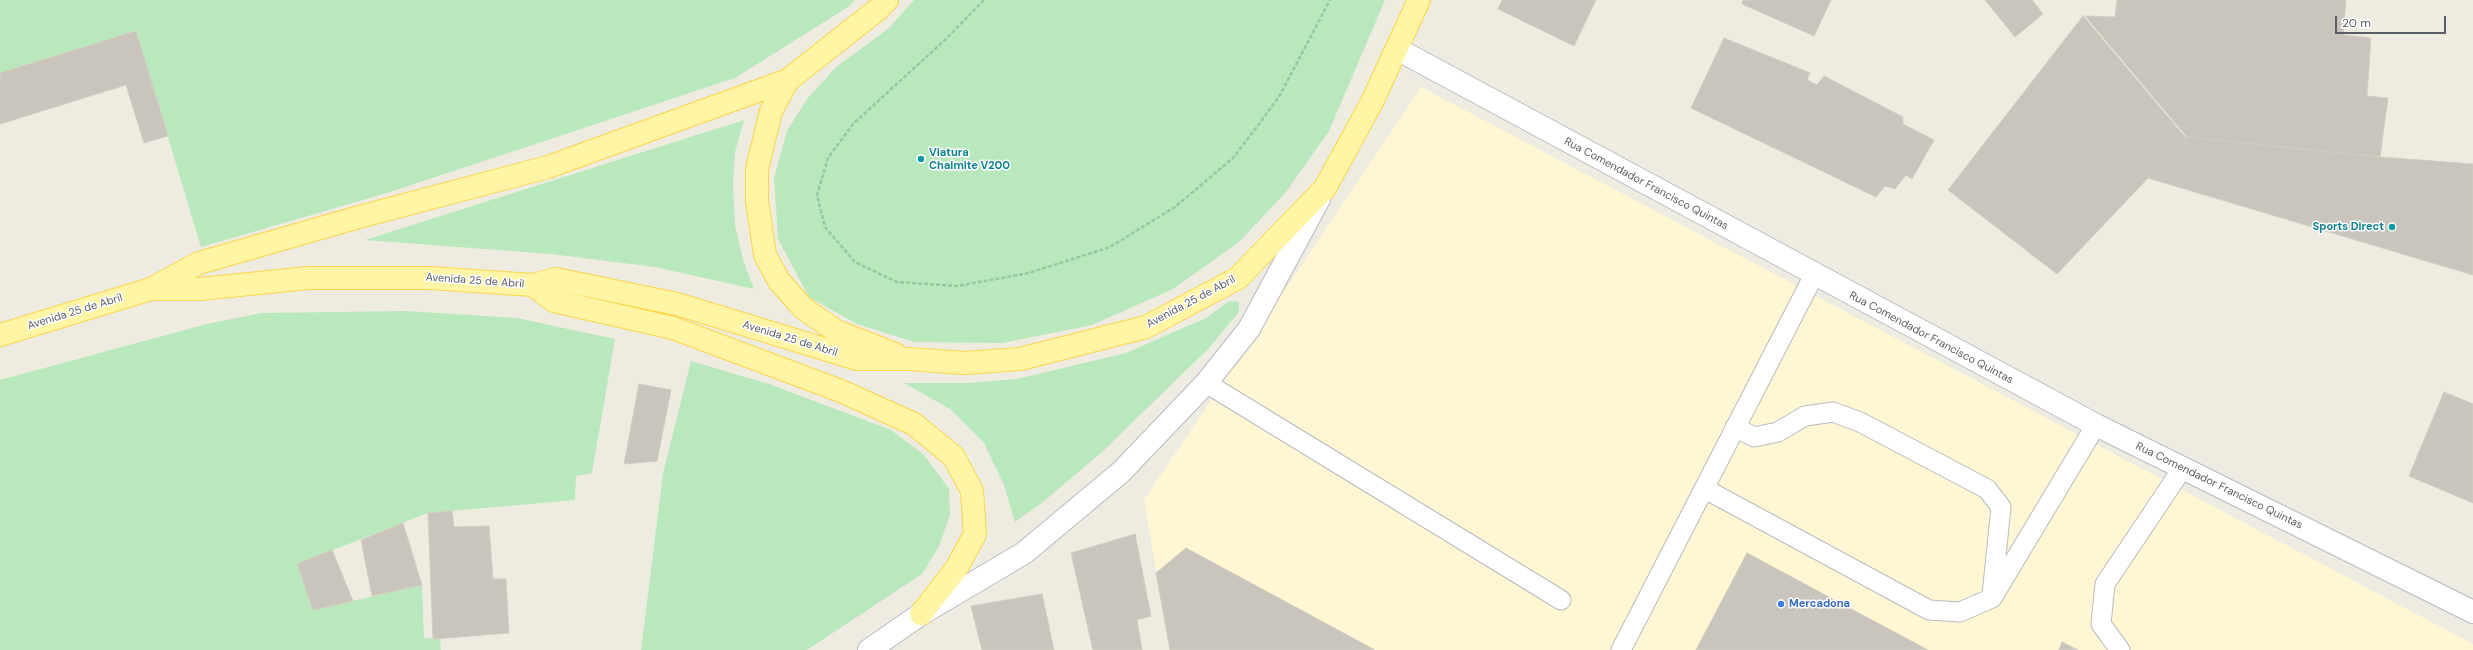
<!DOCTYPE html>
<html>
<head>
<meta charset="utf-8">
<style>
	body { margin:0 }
	#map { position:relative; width:2473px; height:650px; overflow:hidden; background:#eeebe0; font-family:"DM Sans",sans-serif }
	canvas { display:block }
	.scale { position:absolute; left:2335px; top:16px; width:111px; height:18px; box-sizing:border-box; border:2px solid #595d63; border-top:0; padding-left:5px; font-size:12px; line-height:14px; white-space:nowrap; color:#595d63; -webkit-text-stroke:3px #fff; paint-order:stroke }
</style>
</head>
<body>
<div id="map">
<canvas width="2473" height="650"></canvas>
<div class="scale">20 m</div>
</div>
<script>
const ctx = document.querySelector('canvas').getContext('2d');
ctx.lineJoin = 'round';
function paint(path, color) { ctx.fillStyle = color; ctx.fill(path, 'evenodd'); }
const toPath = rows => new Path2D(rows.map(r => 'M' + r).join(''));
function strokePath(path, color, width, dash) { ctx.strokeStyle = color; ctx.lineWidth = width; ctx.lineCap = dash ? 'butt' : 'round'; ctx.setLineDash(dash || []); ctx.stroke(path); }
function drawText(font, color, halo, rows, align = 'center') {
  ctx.font = font + ' "DM Sans",sans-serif'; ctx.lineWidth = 3; ctx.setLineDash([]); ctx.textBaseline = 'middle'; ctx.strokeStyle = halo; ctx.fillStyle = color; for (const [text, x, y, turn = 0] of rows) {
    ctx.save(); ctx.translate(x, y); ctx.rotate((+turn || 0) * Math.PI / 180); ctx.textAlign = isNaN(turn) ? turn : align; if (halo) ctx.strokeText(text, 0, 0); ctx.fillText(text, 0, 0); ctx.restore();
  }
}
const commercial = toPath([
	[1421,87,2473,644,2473,650,1170,650,1144,500]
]);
const green = toPath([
	[0,0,855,0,848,7,735,78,387,193,201,247,136,31,0,73],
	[914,0,1385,0,1329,131,1286,192,1239,242,1173,289,1092,325,1002,343,914,342,857,324,809,297,778,239,774,178,787,131,807,99,836,67,888,29],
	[744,120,735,152,733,184,735,225,743,260,754,289,655,267,551,254,365,240],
	[1229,301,1239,302,1239,312,1208,349,1101,453,1043,502,1015,522,1004,485,984,443,950,409,904,383,970,383,1017,379,1126,353,1206,318],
	[406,311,517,318,615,339,592,473,576,476,575,500,428,513,297,564,313,610,422,585,424,638,440,639,441,650,0,650,0,380,207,324,262,313],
	[691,361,769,384,891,430,924,455,949,489,950,515,939,546,922,574,807,650,641,650,663,473]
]);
const building = toPath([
	[1502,0,1596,0,1574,46,1498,9,1502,0],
	[1743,0,1831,0,1814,36,1742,4,1743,0],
	[1985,0,2032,0,2043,14,2015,37,1985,0],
	[2117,0,2346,0,2343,35,2371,38,2367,96,2388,98,2380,157,2187,137,2085,16,2115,17,2117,0],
	[2083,16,2185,137,2187,137,2057,274,1948,190,2083,16],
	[136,31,168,136,144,143,126,85,0,124,0,73,136,31],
	[1724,38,1810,73,1807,80,1817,85,1824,76,1903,117,1903,124,1934,140,1912,179,1906,175,1895,189,1885,186,1876,197,1691,108,1724,38],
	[2187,137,2380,157,2473,164,2473,275,2148,178,2187,137],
	[639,384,671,390,657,461,624,464,639,384],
	[2444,392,2473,404,2473,503,2409,476,2444,392],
	[452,511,454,527,489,526,493,579,506,579,509,633,433,639,428,513,452,511],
	[403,523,422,585,372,596,361,540,403,523],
	[1135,534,1151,616,1137,620,1142,650,1093,650,1071,553,1135,534],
	[1186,548,1375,650,1170,650,1156,573,1186,548],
	[332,550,353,601,313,610,297,564,332,550],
	[1747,553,1855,611,1928,650,1696,650,1747,553],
	[1042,594,1054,650,982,650,971,606,1042,594],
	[2062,642,2078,650,2059,650,2062,642]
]);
const path = toPath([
	[984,0,946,39,853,124,828,158,817,195,825,227,855,262,897,282,957,286,1029,273,1110,247,1175,207,1233,158,1259,124,1280,95,1330,0]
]);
const service = toPath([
	[1206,383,1561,600],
	[1735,427,1754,437,1778,432,1805,416,1833,412,1860,422,1987,489,2001,507,1992,595],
	[1705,489,1929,610,1960,612,1992,598,2096,425],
	[1621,650,1814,275],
	[2120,650,2101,624,2105,584,2182,469]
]);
const minor = toPath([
	[869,650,921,614,1024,553,1121,472,1206,383,1249,329,1319,199]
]);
const tertiary = toPath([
	[1397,49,2096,425,2473,612]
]);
const primary = toPath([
	[788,80,771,111,757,169,757,201,765,255,779,281,803,308,836,331,895,354],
	[533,285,554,301,673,328,841,391,914,424,954,457,972,491,975,534,956,569,921,614],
	[151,289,200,289,308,278,430,278,533,285,556,279,677,304,857,359,909,359,964,363,1020,359,1146,327,1238,278,1325,188,1372,102,1419,0],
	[0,335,151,289,199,263,359,217,548,167,788,80,877,10,887,0]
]);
const markers = [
	[921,159,4,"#0f9aa8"],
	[2392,227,4,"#0f9aa8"],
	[1781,604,4,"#3f7fe0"]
];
const cultureNames = [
	["Viatura",929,153],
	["Chaimite V200",929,166],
	["Sports Direct",2384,227,"right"]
];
const streetNames = [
	["Rua Comendador Francisco Quintas",1646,184,28],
	["Avenida 25 de Abril",475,281,4],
	["Avenida 25 de Abril",1191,302,-28],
	["Avenida 25 de Abril",75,312,-17],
	["Rua Comendador Francisco Quintas",1931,338,28],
	["Avenida 25 de Abril",790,339,17],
	["Rua Comendador Francisco Quintas",2219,486,26]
];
const shopNames = [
	["Mercadona",1789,604]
];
paint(commercial, '#fff7d4');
paint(green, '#bae8bd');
paint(building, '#c9c5bd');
strokePath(building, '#d3cdbe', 1);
strokePath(service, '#b8bbc1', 21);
strokePath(minor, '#b8bbc1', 24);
strokePath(tertiary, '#b8bbc1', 24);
strokePath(primary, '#fdd54a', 24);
strokePath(path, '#93c9a5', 2.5, [4, 2]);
strokePath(service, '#fff', 19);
strokePath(minor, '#fff', 22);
strokePath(tertiary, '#fff', 22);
strokePath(primary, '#fff5a4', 22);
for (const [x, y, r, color] of markers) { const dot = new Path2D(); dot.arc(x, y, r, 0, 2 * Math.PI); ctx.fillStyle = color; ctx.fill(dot); strokePath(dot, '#fff', 1.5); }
drawText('bold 11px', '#0d838f', '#fff', cultureNames, 'left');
drawText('11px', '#595d63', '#fff', streetNames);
drawText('bold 11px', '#366cbe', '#fff', shopNames, 'left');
</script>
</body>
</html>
